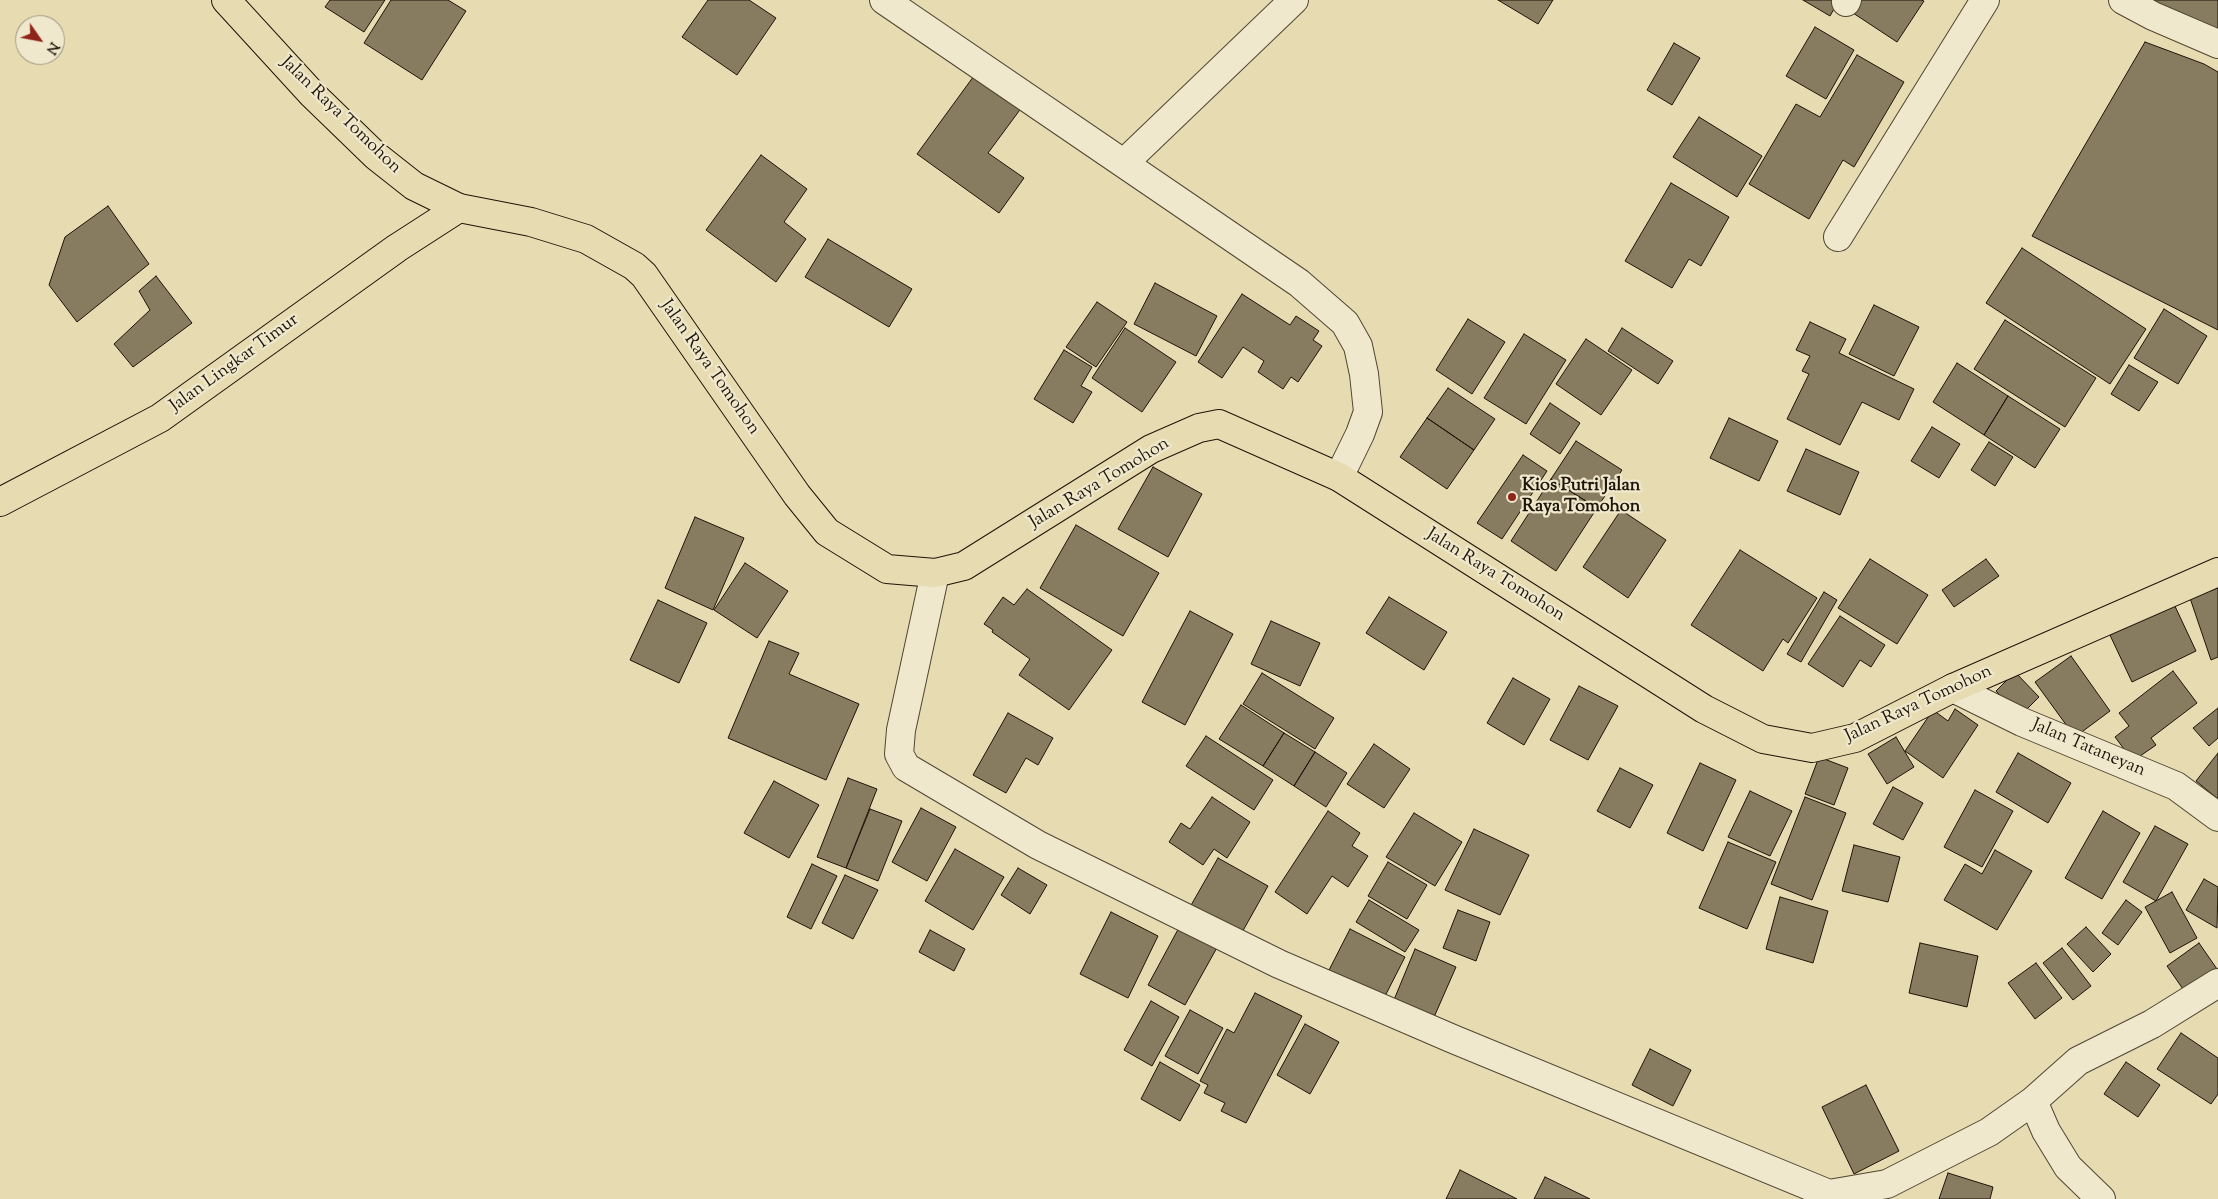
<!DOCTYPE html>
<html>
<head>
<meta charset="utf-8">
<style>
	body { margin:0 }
	#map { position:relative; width:2218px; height:1199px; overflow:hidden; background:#e7dbb1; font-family:"Sorts Mill Goudy",serif }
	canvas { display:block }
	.north { position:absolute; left:15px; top:15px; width:50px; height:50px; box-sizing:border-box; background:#efe8cc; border:1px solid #9b937e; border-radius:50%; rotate:123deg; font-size:14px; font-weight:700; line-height:20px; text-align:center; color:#1e1409 }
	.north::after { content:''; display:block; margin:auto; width:18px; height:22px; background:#8f2418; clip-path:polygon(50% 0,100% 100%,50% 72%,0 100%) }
</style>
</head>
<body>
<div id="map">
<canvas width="2218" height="1199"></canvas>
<div class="north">N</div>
</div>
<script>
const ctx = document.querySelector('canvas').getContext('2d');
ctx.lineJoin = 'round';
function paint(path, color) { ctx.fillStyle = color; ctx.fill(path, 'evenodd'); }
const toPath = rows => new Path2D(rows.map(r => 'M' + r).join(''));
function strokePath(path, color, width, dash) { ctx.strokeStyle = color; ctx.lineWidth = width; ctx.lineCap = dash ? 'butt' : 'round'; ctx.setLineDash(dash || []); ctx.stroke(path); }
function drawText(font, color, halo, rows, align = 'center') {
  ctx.font = font + ' "Sorts Mill Goudy",serif'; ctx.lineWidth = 4.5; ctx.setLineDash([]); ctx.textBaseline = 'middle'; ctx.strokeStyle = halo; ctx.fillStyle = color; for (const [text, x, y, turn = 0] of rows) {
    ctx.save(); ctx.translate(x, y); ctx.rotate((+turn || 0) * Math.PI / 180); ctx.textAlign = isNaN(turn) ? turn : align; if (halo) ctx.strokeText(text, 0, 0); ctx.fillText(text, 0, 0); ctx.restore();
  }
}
const building = toPath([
	[330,0,385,0,364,32,325,7,330,0],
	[391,0,448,0,466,11,422,80,364,43,391,0],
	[708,0,749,0,776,18,737,75,682,37,708,0],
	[1498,0,1553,0,1538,24,1498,0],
	[1803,0,1839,0,1830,16,1803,0],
	[1858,0,1921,0,1924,1,1897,42,1850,11,1858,0],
	[2150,0,2218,0,2218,31,2150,0],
	[1815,27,1854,50,1826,99,1786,76,1815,27],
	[2145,42,2204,64,2218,72,2218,330,2032,236,2145,42],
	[1674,43,1700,58,1672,105,1647,90,1674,43],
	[1857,55,1904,82,1854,167,1843,160,1809,219,1749,184,1796,104,1820,117,1857,55],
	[979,69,1025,103,988,153,1024,178,999,213,917,154,979,69],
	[1699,117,1762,156,1737,197,1673,157,1699,117],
	[761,155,807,189,784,222,806,239,776,282,706,230,761,155],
	[1671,183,1729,217,1701,266,1689,259,1672,288,1625,261,1671,183],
	[108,206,149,264,77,322,49,285,65,237,108,206],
	[828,239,912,289,889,327,805,277,828,239],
	[2022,248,2146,329,2110,384,1986,303,2022,248],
	[156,276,192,323,133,367,114,344,150,310,139,291,156,276],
	[1155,283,1217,316,1196,356,1134,324,1155,283],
	[1242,294,1290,325,1296,316,1319,331,1313,340,1322,346,1298,382,1291,377,1283,389,1258,372,1264,361,1243,347,1222,378,1198,362,1242,294],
	[1097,302,1127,322,1096,367,1066,347,1097,302],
	[1874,305,1919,327,1894,376,1849,354,1874,305],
	[2164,309,2207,336,2178,384,2134,358,2164,309],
	[1468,319,1505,342,1472,394,1436,370,1468,319],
	[2005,320,2096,378,2065,427,1974,369,2005,320],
	[1810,322,1846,339,1839,353,1914,389,1899,420,1862,402,1840,445,1787,419,1809,374,1802,371,1810,356,1796,350,1810,322],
	[1125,328,1176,362,1142,412,1092,378,1125,328],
	[1622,328,1673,361,1658,384,1608,351,1622,328],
	[1524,334,1566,360,1526,424,1484,398,1524,334],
	[1586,339,1632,370,1601,415,1556,384,1586,339],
	[1064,350,1092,367,1081,386,1092,392,1073,423,1034,399,1064,350],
	[1957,363,2008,396,1984,435,1933,402,1957,363],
	[2129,365,2158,382,2139,411,2111,394,2129,365],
	[1448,388,1495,419,1474,450,1427,418,1448,388],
	[2008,396,2060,429,2035,468,1984,435,2008,396],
	[1550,403,1580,423,1560,454,1530,434,1550,403],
	[1427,418,1474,450,1447,489,1400,457,1427,418],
	[1729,418,1778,441,1759,481,1710,458,1729,418],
	[1932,427,1960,444,1939,478,1911,461,1932,427],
	[1576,441,1622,470,1597,508,1551,479,1576,441],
	[1989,442,2013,457,1995,486,1971,470,1989,442],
	[1806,449,1859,472,1840,515,1787,491,1806,449],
	[1523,455,1547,471,1502,539,1477,523,1523,455],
	[1153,467,1202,494,1168,557,1118,529,1153,467],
	[1551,479,1597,508,1556,571,1511,541,1551,479],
	[1621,510,1666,540,1628,598,1583,567,1621,510],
	[695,517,744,538,713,610,665,588,695,517],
	[1076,525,1159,573,1123,636,1040,588,1076,525],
	[1740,550,1817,598,1788,643,1783,639,1763,671,1691,625,1740,550],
	[1870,559,1928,595,1897,644,1838,608,1870,559],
	[1986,559,1999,576,1954,607,1942,590,1986,559],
	[745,563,788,591,757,638,714,610,745,563],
	[2218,588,2218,657,2211,660,2190,598,2218,588],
	[1027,589,1112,650,1069,710,1019,675,1030,659,992,632,993,630,984,624,1003,597,1014,605,1027,589],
	[1824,592,1837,600,1801,662,1787,654,1824,592],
	[1389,597,1447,632,1424,670,1366,633,1389,597],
	[658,600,707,623,679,683,630,660,658,600],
	[2173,602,2196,651,2132,682,2109,633,2173,602],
	[1190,611,1233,634,1185,725,1142,702,1190,611],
	[1840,616,1885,645,1871,667,1860,660,1843,687,1808,664,1840,616],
	[1271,621,1320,643,1300,686,1251,664,1271,621],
	[769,641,799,653,789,674,859,704,826,780,728,738,769,641],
	[2071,656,2110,711,2075,737,2035,682,2071,656],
	[2173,671,2197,703,2151,738,2156,745,2133,761,2115,737,2129,726,2119,713,2173,671],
	[2015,672,2039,697,2020,716,1996,691,2015,672],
	[1262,673,1334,718,1315,749,1243,704,1262,673],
	[1513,678,1550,699,1524,745,1487,723,1513,678],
	[1579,686,1618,706,1588,760,1550,740,1579,686],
	[1241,705,1284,733,1263,766,1219,739,1241,705],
	[2218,708,2218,738,2209,746,2193,728,2218,708],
	[1955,709,1978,725,1943,778,1905,751,1933,710,1948,721,1955,709],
	[1008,713,1053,738,1038,765,1026,758,1006,793,973,775,1008,713],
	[1284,733,1315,752,1294,786,1263,766,1284,733],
	[1206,736,1273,780,1254,810,1186,766,1206,736],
	[1896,737,1914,767,1887,784,1868,754,1896,737],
	[1374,744,1410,769,1384,808,1347,784,1374,744],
	[1315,752,1347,773,1326,807,1294,786,1315,752],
	[2018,753,2071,783,2048,823,1996,792,2018,753],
	[2218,753,2218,799,2196,781,2218,753],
	[1819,757,1848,768,1834,805,1805,794,1819,757],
	[1700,763,1736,780,1703,851,1667,833,1700,763],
	[1620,768,1653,785,1630,828,1597,811,1620,768],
	[848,778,877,789,846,868,817,857,848,778],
	[774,781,819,805,789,858,744,833,774,781],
	[1893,787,1923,803,1903,840,1873,824,1893,787],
	[1975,790,2013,811,1982,867,1944,847,1975,790],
	[1750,791,1792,811,1770,856,1728,837,1750,791],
	[1212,797,1250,822,1227,858,1214,849,1203,865,1169,842,1181,823,1190,829,1212,797],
	[1805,797,1846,813,1812,900,1771,884,1805,797],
	[921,808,956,827,927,881,892,862,921,808],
	[870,809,902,821,878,881,846,868,870,809],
	[1328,811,1360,833,1352,846,1368,856,1348,887,1332,876,1307,914,1275,892,1328,811],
	[2103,811,2140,833,2102,899,2065,878,2103,811],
	[1414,813,1462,842,1435,886,1386,857,1414,813],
	[2155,826,2188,844,2156,901,2123,882,2155,826],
	[1474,829,1529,855,1500,915,1445,890,1474,829],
	[1728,842,1776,862,1747,929,1699,908,1728,842],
	[1854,845,1900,857,1888,902,1842,891,1854,845],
	[955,849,1004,877,973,930,925,901,955,849],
	[1995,850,2032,871,1997,930,1944,900,1965,864,1982,874,1995,850],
	[1218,858,1268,886,1240,936,1190,907,1218,858],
	[1388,862,1427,885,1407,919,1368,896,1388,862],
	[812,864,837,876,811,929,787,917,812,864],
	[1018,868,1047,885,1030,914,1001,895,1018,868],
	[845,875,878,890,853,939,822,923,845,875],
	[2204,879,2218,887,2217,928,2186,910,2204,879],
	[2172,892,2197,938,2170,953,2145,907,2172,892],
	[1780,897,1828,911,1813,963,1766,949,1780,897],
	[1369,900,1419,930,1405,952,1356,922,1369,900],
	[2126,900,2142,912,2118,945,2102,933,2126,900],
	[1458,910,1490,922,1476,961,1443,948,1458,910],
	[1111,912,1158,936,1128,998,1080,974,1111,912],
	[1181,924,1219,944,1185,1005,1148,985,1181,924],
	[2086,927,2111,954,2093,972,2067,944,2086,927],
	[1350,929,1405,957,1382,1002,1327,974,1350,929],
	[930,930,965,949,954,971,919,952,930,930],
	[1920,943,1978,956,1967,1007,1909,993,1920,943],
	[2199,943,2217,969,2185,992,2167,966,2199,943],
	[2062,948,2091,986,2073,1000,2043,963,2062,948],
	[1415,949,1456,967,1431,1024,1391,1007,1415,949],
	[2036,963,2062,998,2035,1019,2008,983,2036,963],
	[1255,993,1302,1016,1246,1123,1221,1111,1225,1103,1204,1093,1208,1085,1200,1081,1227,1029,1234,1033,1255,993],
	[1151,1001,1179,1017,1152,1066,1124,1050,1151,1001],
	[1190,1010,1223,1028,1198,1074,1165,1056,1190,1010],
	[1305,1024,1339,1042,1310,1094,1277,1075,1305,1024],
	[2181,1033,2218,1058,2218,1094,2211,1104,2157,1069,2181,1033],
	[1650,1049,1691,1070,1673,1106,1632,1085,1650,1049],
	[1160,1062,1200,1085,1180,1121,1141,1099,1160,1062],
	[2126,1062,2160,1085,2138,1117,2104,1094,2126,1062],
	[1866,1085,1899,1151,1854,1174,1822,1107,1866,1085],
	[1460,1170,1517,1199,1446,1199,1460,1170],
	[1948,1173,1993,1187,1990,1199,1939,1199,1948,1173],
	[1545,1177,1590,1199,1534,1199,1545,1177]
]);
const minor = toPath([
	[884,0,1299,283,1345,323,1358,346,1364,374,1368,412,1360,434,1339,477],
	[2123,0,2153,16,2218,44],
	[1846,2,1847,0],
	[1124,163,1294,0],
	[1838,237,1985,0],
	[935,573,901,730,899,754,906,767,1038,845,1279,964,1453,1039,1829,1194,1887,1184,1989,1132,2033,1101],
	[1953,688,2022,722,2176,786,2218,817],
	[2101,1199,2068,1167,2046,1131,2033,1101,2078,1061,2152,1024,2218,983]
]);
const major = toPath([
	[0,502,160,418,397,248,459,208]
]);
const highway = toPath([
	[226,0,313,95,376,156,414,186,459,208,531,222,586,239,634,266,644,275,797,495,827,532,887,569,935,573,964,566,1151,449,1199,428,1219,424,1339,477,1704,709,1763,739,1812,748,1855,738,1953,688,2218,572]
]);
const markers = [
	[1512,497,5,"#8f2418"]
];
const streetNames = [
	["Jalan Raya Tomohon",340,116,44],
	["Jalan Lingkar Timur",235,364,-36],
	["Jalan Raya Tomohon",709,368,55],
	["Jalan Raya Tomohon",1100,484,-31],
	["Jalan Raya Tomohon",1495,576,32],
	["Jalan Raya Tomohon",1919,705,-25],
	["Jalan Tataneyan",2088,749,23]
];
const poiNames = [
	["Kios Putri Jalan",1522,487],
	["Raya Tomohon",1522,508]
];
paint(building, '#877b60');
strokePath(building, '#1e1409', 1);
strokePath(minor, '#504633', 30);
strokePath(major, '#1e1409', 30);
strokePath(highway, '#1e1409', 30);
strokePath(minor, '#efe8cc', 28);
strokePath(major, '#e7dbb1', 28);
strokePath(highway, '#e7dbb1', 28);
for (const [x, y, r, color] of markers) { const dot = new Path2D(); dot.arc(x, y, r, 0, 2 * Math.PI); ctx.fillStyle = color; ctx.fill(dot); strokePath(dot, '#efe8cc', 2); }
drawText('18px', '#1e1409', '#efe8cc', streetNames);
drawText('bold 18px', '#1e1409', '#efe8cc', poiNames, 'left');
</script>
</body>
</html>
